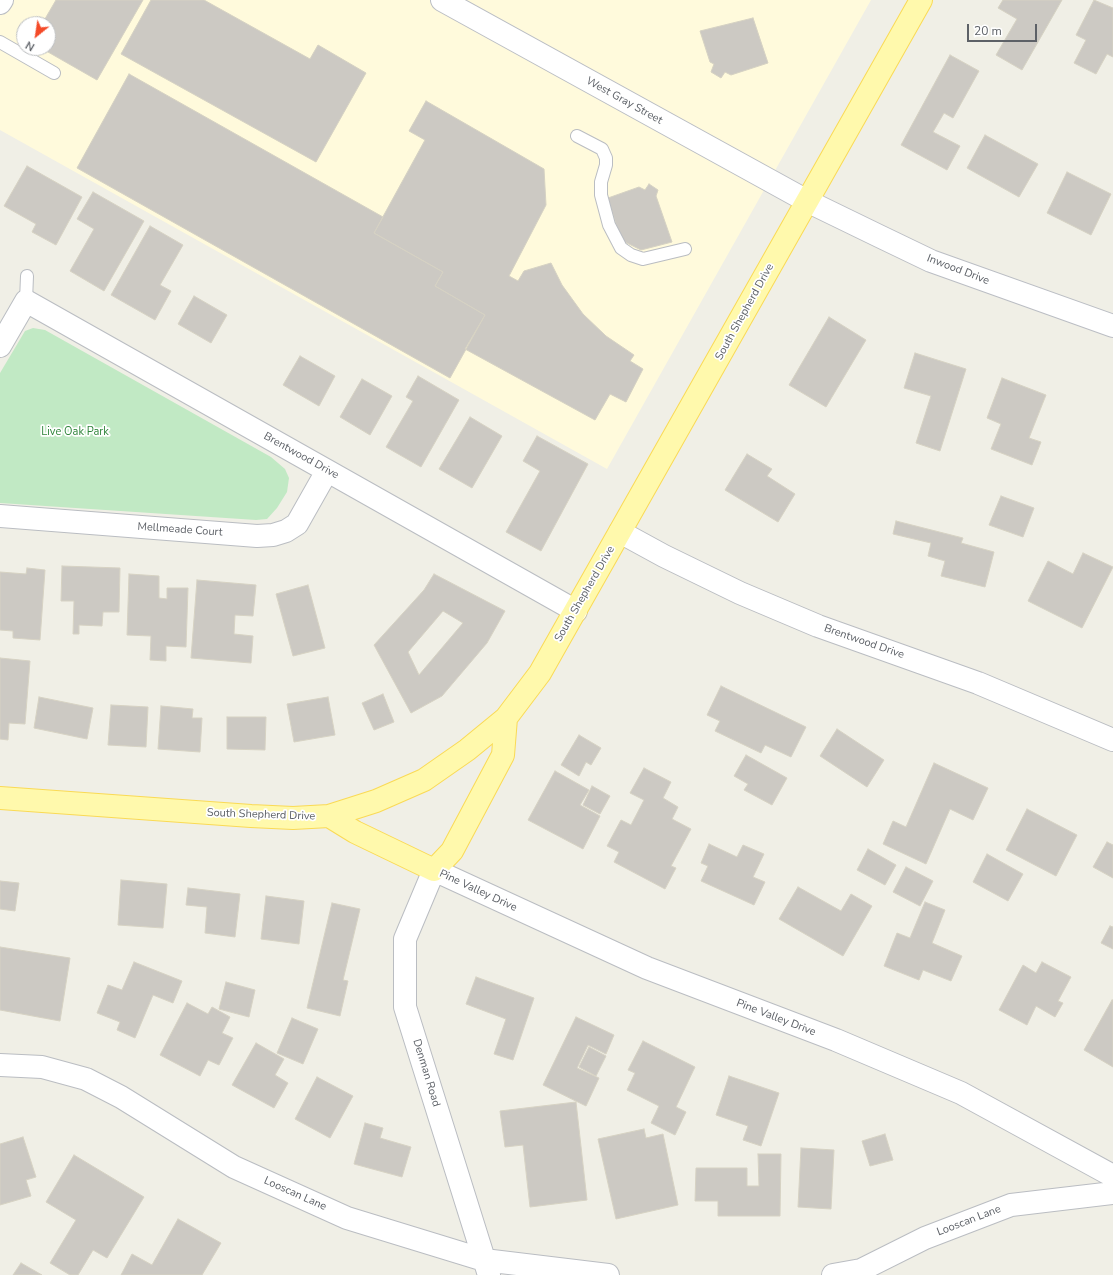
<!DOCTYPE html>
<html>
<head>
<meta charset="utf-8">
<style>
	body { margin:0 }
	#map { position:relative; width:1113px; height:1275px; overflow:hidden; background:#f0efe6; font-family:"Nunito Sans",sans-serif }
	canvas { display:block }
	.north { position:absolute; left:16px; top:16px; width:40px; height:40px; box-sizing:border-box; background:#fff; border:1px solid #bec0c2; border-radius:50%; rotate:210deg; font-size:11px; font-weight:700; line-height:16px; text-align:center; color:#5d6167 }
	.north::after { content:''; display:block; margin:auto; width:14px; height:18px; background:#f44a28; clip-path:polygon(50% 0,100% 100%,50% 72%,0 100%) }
	.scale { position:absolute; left:967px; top:24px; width:70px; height:18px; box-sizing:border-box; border:2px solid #5d6167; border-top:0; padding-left:5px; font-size:12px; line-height:14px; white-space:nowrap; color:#5d6167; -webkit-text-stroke:3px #fff; paint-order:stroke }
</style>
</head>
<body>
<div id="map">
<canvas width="1113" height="1275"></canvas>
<div class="north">N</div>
<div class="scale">20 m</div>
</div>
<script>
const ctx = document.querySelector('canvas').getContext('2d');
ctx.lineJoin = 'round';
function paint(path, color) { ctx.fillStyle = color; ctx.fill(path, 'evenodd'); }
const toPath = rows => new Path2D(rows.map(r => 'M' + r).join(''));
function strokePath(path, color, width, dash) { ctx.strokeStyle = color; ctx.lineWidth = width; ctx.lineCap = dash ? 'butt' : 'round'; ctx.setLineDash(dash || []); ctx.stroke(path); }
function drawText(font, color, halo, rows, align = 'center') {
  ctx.font = font + ' "Nunito Sans",sans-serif'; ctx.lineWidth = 3.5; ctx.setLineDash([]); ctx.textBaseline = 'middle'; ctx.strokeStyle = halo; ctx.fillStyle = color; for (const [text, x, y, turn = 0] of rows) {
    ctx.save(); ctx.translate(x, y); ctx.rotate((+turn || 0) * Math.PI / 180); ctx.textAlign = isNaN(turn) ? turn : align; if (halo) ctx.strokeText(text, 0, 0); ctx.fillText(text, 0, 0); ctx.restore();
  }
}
const commercial = toPath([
	[0,0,871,0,607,469,0,130],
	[24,24,48,24,48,48,24,48]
]);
const green = toPath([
	[33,328,45,330,271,457,285,469,289,478,287,492,277,508,267,519,256,520,0,503,0,373,25,331]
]);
const building = toPath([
	[56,0,143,0,97,80,41,48,48,48,48,24,42,24,56,0],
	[151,0,204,0,310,59,318,45,366,73,316,162,121,54,151,0],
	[1003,0,1062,0,1022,70,996,55,1017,19,998,8,1003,0],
	[1094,0,1113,8,1113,57,1107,54,1096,74,1074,63,1086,40,1076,35,1094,0],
	[753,18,768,63,731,75,725,72,721,78,711,72,714,64,710,62,700,31,753,18],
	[950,55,979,71,953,118,944,113,933,132,960,146,947,170,901,145,950,55],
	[129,74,383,217,374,233,443,272,435,286,485,315,450,378,77,168,129,74],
	[426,101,544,169,546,205,509,276,518,281,524,271,551,263,562,285,583,314,606,336,634,355,630,361,643,369,626,402,610,394,595,420,465,349,485,315,435,286,443,272,374,233,425,140,409,131,426,101],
	[985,135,1038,164,1019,197,967,168,985,135],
	[27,166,82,197,56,245,32,232,36,224,4,206,27,166],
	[1067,172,1111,194,1091,235,1047,213,1067,172],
	[649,184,658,190,656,196,672,242,641,250,621,240,608,198,639,187,645,190,649,184],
	[93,192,144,221,104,291,70,271,94,229,77,219,93,192],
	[150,226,183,245,160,285,171,291,155,320,111,295,150,226],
	[194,296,227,315,211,343,178,324,194,296],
	[829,317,866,340,826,407,789,385,829,317],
	[915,353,966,369,940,451,916,443,931,396,904,388,915,353],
	[300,356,335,376,319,406,283,385,300,356],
	[418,376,459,400,421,467,386,447,413,401,406,397,418,376],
	[1002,378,1046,395,1029,438,1041,442,1032,465,991,449,1001,424,987,418,1002,378],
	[362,379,392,396,370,435,340,417,362,379],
	[470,417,502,436,472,488,439,469,470,417],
	[537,436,588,464,541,551,506,532,540,471,523,461,537,436],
	[747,454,772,469,767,476,795,494,778,522,725,490,747,454],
	[1001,496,1034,508,1023,537,989,525,1001,496],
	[896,521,963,538,961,543,994,552,985,587,941,576,945,561,928,556,931,543,893,534,896,521],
	[1083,553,1113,567,1082,628,1028,601,1048,561,1073,574,1083,553],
	[62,566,120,568,119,612,103,612,102,626,79,625,79,634,73,634,74,601,61,601,62,566],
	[27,568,45,570,40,640,13,638,13,631,0,630,0,572,26,574,27,568],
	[129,574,159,576,159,598,167,599,167,588,188,588,186,647,166,646,166,661,150,660,151,636,127,635,129,574],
	[434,574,505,611,487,643,442,696,411,713,374,645,424,590,434,574],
	[443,611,463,623,419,675,408,652,443,611],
	[197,580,256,585,253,616,235,615,234,634,253,636,251,663,191,658,197,580],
	[308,585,325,648,293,656,276,594,308,585],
	[0,658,30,661,25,724,9,723,8,740,0,739,0,658],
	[721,686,806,727,791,757,765,745,761,753,715,731,720,721,707,715,721,686],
	[383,694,394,722,374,730,362,703,383,694],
	[39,697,93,708,87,739,34,728,39,697],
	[328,697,335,735,294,742,287,704,328,697],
	[111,705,148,707,146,747,108,745,111,705],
	[161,706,193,709,192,718,202,718,200,752,158,749,161,706],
	[227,717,266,717,265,750,227,749,227,717],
	[837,729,884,760,867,787,820,756,837,729],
	[579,735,601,748,591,765,586,762,579,776,561,765,579,735],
	[746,755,787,778,772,805,744,790,748,784,734,776,746,755],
	[934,763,988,788,973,820,950,809,926,864,883,844,893,821,906,827,934,763],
	[644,768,671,782,663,798,678,807,672,819,691,829,671,866,676,868,665,889,614,862,619,852,607,846,621,820,631,825,644,800,630,793,644,768],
	[555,771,589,790,580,805,600,816,583,849,528,820,555,771],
	[592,786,610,796,600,814,583,805,592,786],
	[1027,809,1077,835,1056,876,1006,850,1027,809],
	[1107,842,1113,845,1113,878,1093,867,1107,842],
	[709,844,737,857,743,845,764,854,753,877,765,882,754,905,701,881,708,866,701,863,709,844],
	[868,849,896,865,885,885,857,870,868,849],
	[987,854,1023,874,1008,901,973,882,987,854],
	[906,867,933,881,920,906,893,892,906,867],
	[121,880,167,884,163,928,118,925,121,880],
	[0,881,19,883,15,911,0,909,0,881],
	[798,887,841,911,851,894,872,906,843,956,779,919,798,887],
	[188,888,240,894,235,937,205,933,207,907,186,905,188,888],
	[266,896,304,901,299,944,261,939,266,896],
	[925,902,945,910,932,943,962,956,951,981,923,970,919,980,884,966,897,933,910,938,925,902],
	[332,903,360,909,343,980,348,981,340,1016,307,1008,332,903],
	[1110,926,1113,927,1113,949,1101,943,1110,926],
	[0,947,70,958,60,1021,0,1010,0,947],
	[134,962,182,981,173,1003,153,995,135,1038,117,1030,120,1022,97,1013,108,985,122,990,134,962],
	[1042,962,1071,977,1058,1001,1063,1003,1055,1017,1036,1006,1027,1025,999,1010,1023,965,1036,973,1042,962],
	[476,977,534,998,513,1060,494,1054,506,1019,466,1004,476,977],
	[226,982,255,990,249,1017,219,1009,226,982],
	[1112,1000,1113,1000,1113,1067,1084,1050,1112,1000],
	[187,1003,208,1014,212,1007,230,1017,222,1033,233,1038,219,1065,208,1060,200,1076,160,1055,187,1003],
	[576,1017,614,1035,606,1054,588,1045,577,1068,599,1078,586,1106,543,1085,576,1017],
	[292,1018,318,1029,303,1064,277,1053,292,1018],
	[643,1041,695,1067,676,1107,686,1112,675,1135,651,1123,659,1106,627,1090,635,1073,628,1070,643,1041],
	[256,1043,284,1059,275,1075,288,1083,274,1108,232,1085,256,1043],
	[589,1047,606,1056,596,1076,579,1067,589,1047],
	[729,1076,779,1093,761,1146,743,1140,748,1126,716,1115,729,1076],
	[317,1077,353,1096,330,1138,295,1119,317,1077],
	[576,1102,587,1200,530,1207,523,1145,505,1147,500,1111,576,1102],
	[365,1123,383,1128,380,1138,411,1147,402,1177,354,1164,365,1123],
	[644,1129,646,1138,663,1134,678,1205,616,1219,598,1139,644,1129],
	[885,1134,893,1160,870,1166,862,1141,885,1134],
	[23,1137,36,1177,26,1180,31,1196,0,1205,0,1144,23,1137],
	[801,1148,834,1150,831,1209,798,1207,801,1148],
	[758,1154,781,1154,780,1216,718,1216,718,1201,695,1201,696,1168,747,1168,747,1186,759,1186,758,1154],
	[74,1155,144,1197,107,1258,93,1250,78,1275,70,1275,50,1263,76,1220,46,1202,74,1155],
	[178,1219,221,1243,202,1275,121,1275,132,1254,152,1265,178,1219],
	[21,1263,42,1275,13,1275,21,1263]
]);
const lane = toPath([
	[0,42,54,73],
	[577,136,602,149,606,158,606,165,601,182,601,195,609,225,621,248,631,255,643,259,685,249],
	[26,301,27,276]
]);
const street = toPath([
	[0,346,26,301,576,611],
	[0,516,257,536,273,535,286,531,297,524,327,471],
	[620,532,664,556,740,593,818,626,978,683,1113,740],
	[0,1065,42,1067,86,1079,121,1097,234,1167,347,1218,484,1260,608,1275],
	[489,1275,405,1007,405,939,434,870,647,968,836,1040,961,1093,1113,1176],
	[833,1275,861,1270,925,1238,1011,1205,1113,1193]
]);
const secondary = toPath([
	[442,0,807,201,879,236,931,261,1113,326],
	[0,3,2,0]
]);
const primary = toPath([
	[0,798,251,816,293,818,329,816,376,801,424,780,467,750,506,718,540,673,562,634,921,0],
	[329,816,355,832,434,870,452,851,503,755,506,718]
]);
const streetNames = [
	["West Gray Street",624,101,29],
	["Inwood Drive",958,270,21],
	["South Shepherd Drive",745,312,-61],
	["Brentwood Drive",301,456,29],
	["Mellmeade Court",180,530,4],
	["South Shepherd Drive",585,594,-60],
	["Brentwood Drive",864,642,19],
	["South Shepherd Drive",261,815,2],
	["Pine Valley Drive",478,891,25],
	["Pine Valley Drive",776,1018,21],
	["Denman Road",426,1073,73],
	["Looscan Lane",295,1194,24],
	["Looscan Lane",969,1221,-21]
];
const parkNames = [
	["Live Oak Park",75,432]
];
paint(commercial, '#fffadc');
paint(green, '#c1e9c4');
paint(building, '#ccc9c3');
strokePath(building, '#d6d2c3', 1);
strokePath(lane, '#babdc2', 14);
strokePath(street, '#babdc2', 24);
strokePath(secondary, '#bbbec4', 24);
strokePath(primary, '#fada55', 24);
strokePath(lane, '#fff', 12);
strokePath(street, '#fff', 22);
strokePath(secondary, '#fff', 22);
strokePath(primary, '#fff9ac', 22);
drawText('11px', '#5d6167', '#fff', streetNames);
drawText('11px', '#2f843a', '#fff', parkNames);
</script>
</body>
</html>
